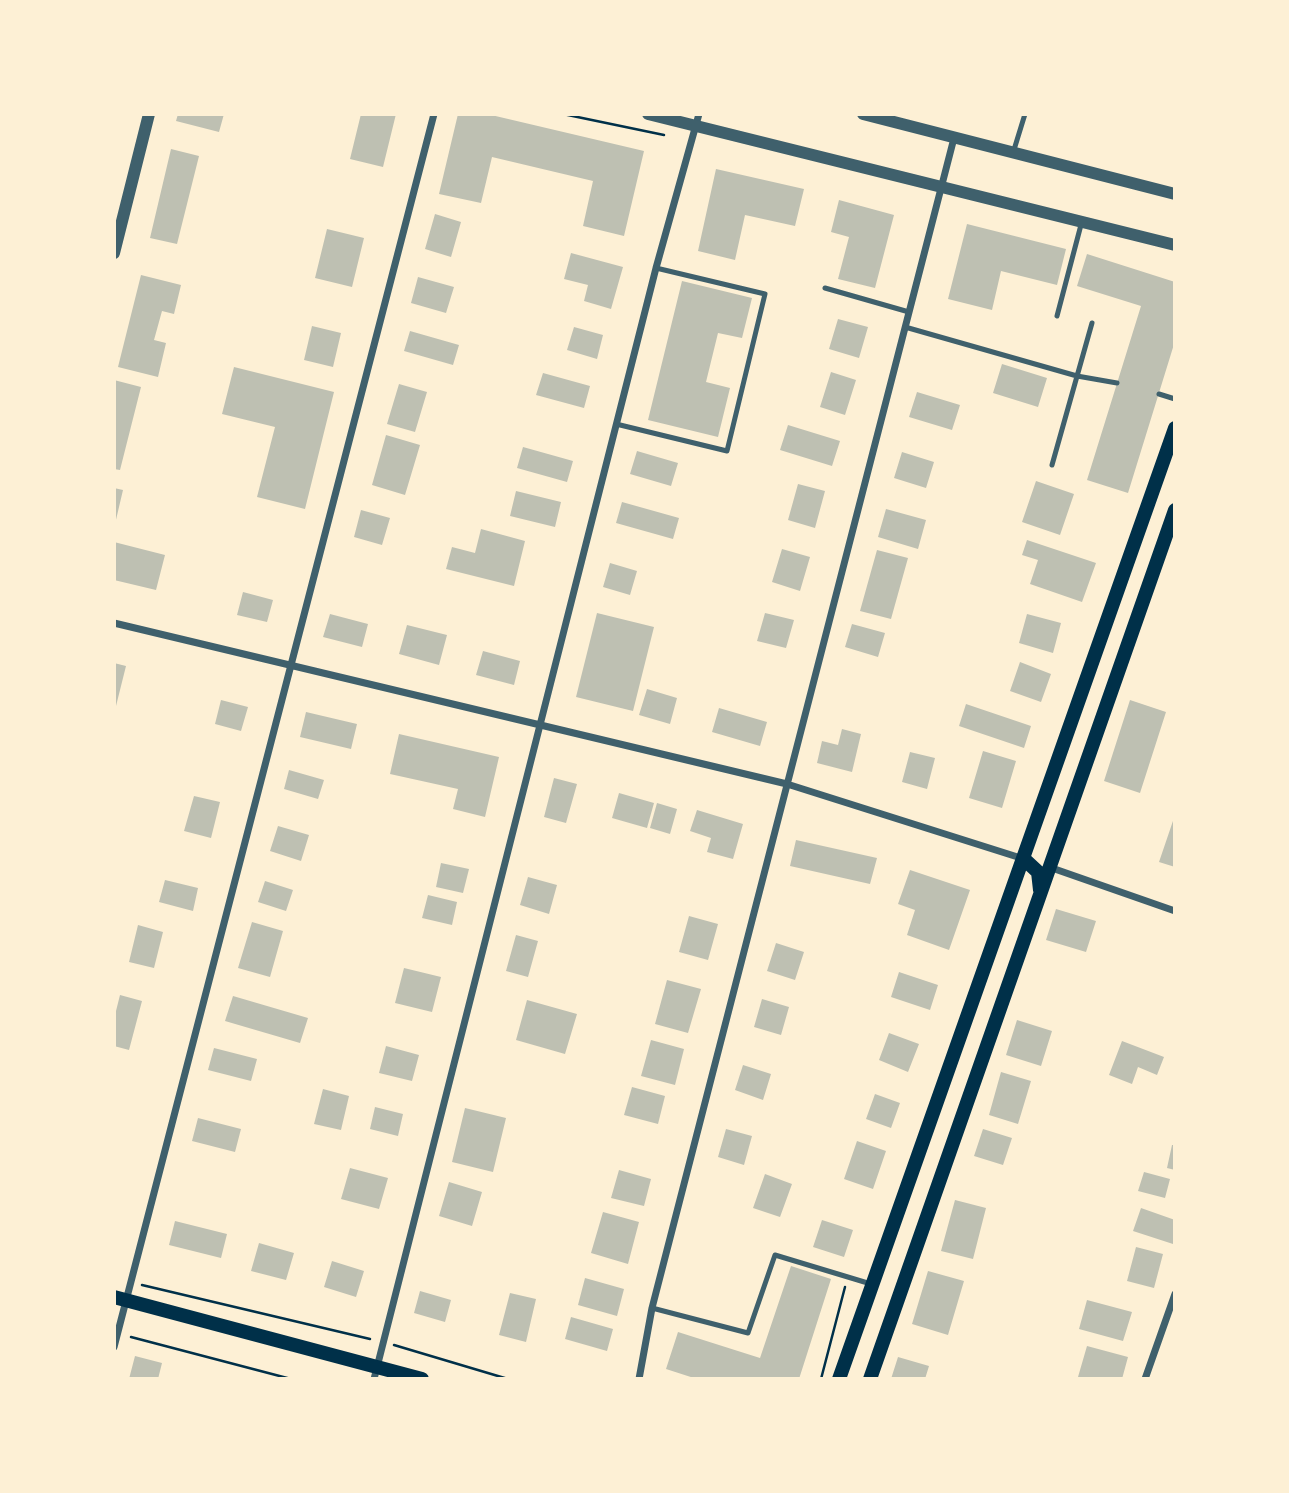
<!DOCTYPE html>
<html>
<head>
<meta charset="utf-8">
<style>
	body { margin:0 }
	#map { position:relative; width:1289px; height:1493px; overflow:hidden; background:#fdf0d5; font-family:"PT Sans Narrow",sans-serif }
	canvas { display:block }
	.frame { position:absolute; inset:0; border:116px solid #fdf0d5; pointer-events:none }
</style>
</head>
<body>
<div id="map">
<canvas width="1289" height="1493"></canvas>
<div class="frame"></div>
</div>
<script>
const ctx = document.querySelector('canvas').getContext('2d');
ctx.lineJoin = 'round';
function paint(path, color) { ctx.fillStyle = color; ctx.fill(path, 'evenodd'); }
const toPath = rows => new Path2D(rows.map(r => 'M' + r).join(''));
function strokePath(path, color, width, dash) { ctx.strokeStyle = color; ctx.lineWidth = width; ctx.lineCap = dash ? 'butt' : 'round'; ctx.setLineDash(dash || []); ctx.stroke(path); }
const building = toPath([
	[178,114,224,114,219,132,176,121],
	[361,114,396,114,383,167,350,159],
	[458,114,487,114,644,151,624,236,583,226,593,181,492,157,481,203,439,194],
	[171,149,199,156,177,244,150,238],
	[716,169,804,189,795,226,745,215,735,260,698,251],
	[839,200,894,215,875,288,838,279,849,237,831,232],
	[435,214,461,222,451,257,425,249],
	[967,224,1066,249,1057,285,1001,271,992,310,948,299],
	[327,229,364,238,352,287,315,278],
	[571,253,623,267,611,309,584,301,588,285,564,279],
	[1087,254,1175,282,1175,341,1128,493,1087,480,1141,306,1077,286],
	[141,275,181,285,174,314,162,311,154,340,166,343,158,377,118,367],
	[418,277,454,287,446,313,411,303],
	[682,281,752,298,742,338,718,333,706,382,730,388,718,437,648,420],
	[838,319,868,327,859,358,829,349],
	[312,326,341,333,333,367,304,360],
	[574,327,603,335,597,359,567,350],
	[410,331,459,345,453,365,404,351],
	[1002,364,1047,378,1038,407,993,393],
	[234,367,334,392,305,509,257,497,275,427,222,414],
	[831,372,856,380,845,415,820,407],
	[543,373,590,386,584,408,536,395],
	[114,380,141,387,120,470,114,469],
	[399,384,427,392,415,432,387,424],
	[917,392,960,405,952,430,909,417],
	[788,425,840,441,832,466,780,450],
	[386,435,420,445,405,495,372,485],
	[523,447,573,461,567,482,517,468],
	[637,451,678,463,671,486,630,474],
	[902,452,934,462,926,488,894,478],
	[1036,481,1074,494,1060,535,1022,522],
	[798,484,825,491,815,528,788,520],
	[114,488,123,490,115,524,114,524],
	[516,491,561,502,555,527,510,516],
	[622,502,679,518,673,539,616,523],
	[886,509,926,520,918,549,878,537],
	[361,510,390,518,382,545,354,537],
	[481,529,525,541,514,586,446,569,452,547,475,553],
	[1027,540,1096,563,1082,602,1030,584,1038,560,1022,555],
	[114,542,165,555,156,590,114,580],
	[782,549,810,557,800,591,772,582],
	[877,550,908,558,891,619,860,611],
	[610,563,637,571,630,595,603,587],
	[243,592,273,600,267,622,237,615],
	[597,613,654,627,633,711,576,697],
	[765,613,794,620,786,648,757,641],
	[330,614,368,624,362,647,323,637],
	[1027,614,1061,623,1053,653,1019,643],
	[852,624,885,633,878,657,845,647],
	[407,625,447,635,439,665,399,654],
	[483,651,520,661,514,685,476,675],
	[1020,662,1051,674,1041,702,1010,691],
	[114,663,126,666,115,710,114,710],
	[647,689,677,698,670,724,639,715],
	[221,700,248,707,241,731,215,724],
	[1130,700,1166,712,1140,793,1104,781],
	[966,704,1031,726,1024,748,959,726],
	[719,708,767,722,760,746,712,732],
	[306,712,357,724,351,749,300,737],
	[842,729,861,734,852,772,817,763,822,741,838,745],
	[399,734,499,757,485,817,453,809,458,789,390,774],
	[983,751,1016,761,1002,808,969,798],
	[910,752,935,758,927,789,902,782],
	[289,770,324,780,318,799,284,789],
	[554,778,577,784,566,823,544,817],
	[619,793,654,803,647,828,612,818],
	[194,796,220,802,211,838,184,831],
	[657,803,677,809,670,834,650,828],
	[697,810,743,824,733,859,707,852,711,838,690,831],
	[1175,815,1175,867,1159,862],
	[278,826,309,835,301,861,270,851],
	[796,840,877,858,870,884,790,866],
	[441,863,469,869,463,893,436,887],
	[910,870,970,890,949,950,907,935,915,910,898,904],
	[528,877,557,885,549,914,520,905],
	[165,880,198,888,193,911,159,902],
	[265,881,293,890,286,911,258,902],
	[428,895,457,902,452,925,422,918],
	[1056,909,1096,921,1086,952,1046,940],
	[689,916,718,924,708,960,679,952],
	[252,922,283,931,270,977,238,968],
	[138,925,163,932,154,968,129,962],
	[516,935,538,941,528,977,506,971],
	[776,943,804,952,795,980,767,971],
	[404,968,441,977,432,1012,395,1003],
	[899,972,938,985,930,1010,891,997],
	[667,980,701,989,688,1033,655,1024],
	[120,995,142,1001,129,1050,114,1046,114,1019],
	[233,996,308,1018,300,1043,225,1021],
	[762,999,789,1007,781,1035,754,1027],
	[527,1000,577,1014,565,1054,516,1040],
	[1017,1020,1052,1031,1041,1066,1006,1055],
	[889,1033,919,1044,908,1072,879,1060],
	[651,1040,684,1049,675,1085,641,1076],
	[1122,1041,1164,1057,1157,1075,1138,1067,1132,1084,1109,1075],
	[386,1046,419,1055,412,1081,379,1073],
	[214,1048,257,1059,251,1081,208,1070],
	[743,1065,771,1074,763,1100,735,1090],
	[1001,1072,1031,1081,1018,1124,989,1115],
	[632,1087,665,1096,658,1124,624,1115],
	[323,1089,349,1096,341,1130,314,1124],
	[875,1094,900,1103,891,1128,866,1119],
	[375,1107,403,1114,398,1136,370,1129],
	[465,1108,506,1118,493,1172,452,1162],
	[198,1118,241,1129,235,1152,192,1141],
	[726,1129,752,1136,744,1165,718,1157],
	[983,1129,1012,1138,1003,1165,974,1156],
	[857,1141,886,1151,873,1189,844,1179],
	[1172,1145,1175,1145,1175,1170,1167,1168],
	[350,1168,388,1178,379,1209,341,1199],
	[619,1170,651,1179,644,1206,611,1198],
	[1144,1172,1170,1179,1165,1198,1138,1191],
	[765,1174,792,1184,780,1217,753,1208],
	[449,1182,482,1192,472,1226,439,1216],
	[955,1200,986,1208,973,1259,941,1251],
	[1141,1208,1175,1220,1173,1244,1133,1231],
	[603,1212,639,1222,628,1264,591,1253],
	[822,1220,853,1230,844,1257,813,1247],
	[175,1221,227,1234,221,1258,169,1245],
	[259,1243,294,1253,286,1280,251,1271],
	[1136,1247,1163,1254,1154,1288,1127,1281],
	[332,1261,364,1271,356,1297,324,1287],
	[791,1266,831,1279,799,1379,697,1379,666,1369,678,1332,760,1358],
	[928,1271,964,1281,948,1335,912,1324],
	[585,1278,624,1289,617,1316,578,1305],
	[420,1291,451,1300,445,1322,414,1313],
	[510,1293,536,1299,526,1342,499,1335],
	[1087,1300,1132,1312,1123,1341,1079,1329],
	[571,1317,613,1329,607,1351,565,1339],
	[1087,1346,1128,1357,1122,1379,1078,1377],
	[135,1356,162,1363,158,1379,129,1379],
	[898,1357,929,1366,925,1379,891,1379]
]);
const path = toPath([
	[563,114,664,135],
	[142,1285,370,1339],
	[131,1337,291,1379],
	[394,1345,508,1379],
	[821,1379,845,1287]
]);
const service = toPath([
	[1013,153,1025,114],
	[825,288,909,312],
	[1057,316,1082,221],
	[905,327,1077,376,1117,383],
	[1159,394,1175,399],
	[616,424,727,451,765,294,656,268],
	[1052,465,1092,323],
	[652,1308,748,1333,775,1255,871,1284]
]);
const minor = toPath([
	[114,623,787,784,1024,859],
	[1049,867,1175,911],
	[114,1347,434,114],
	[374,1379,656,268,699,114],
	[639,1379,652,1308,954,138],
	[1145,1379,1175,1294]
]);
const tertiary = toPath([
	[648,114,1175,245],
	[863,114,1175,194],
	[114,253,149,114]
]);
const secondary = toPath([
	[1024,859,1038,872,1040,890],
	[114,1297,422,1379],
	[839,1379,1175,428],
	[870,1379,1175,510]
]);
paint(building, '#bec0b2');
strokePath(path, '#003049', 2.5);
strokePath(service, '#3f606c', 5);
strokePath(minor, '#3f606c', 7);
strokePath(tertiary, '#3f606c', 12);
strokePath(secondary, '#003049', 14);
</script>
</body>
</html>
